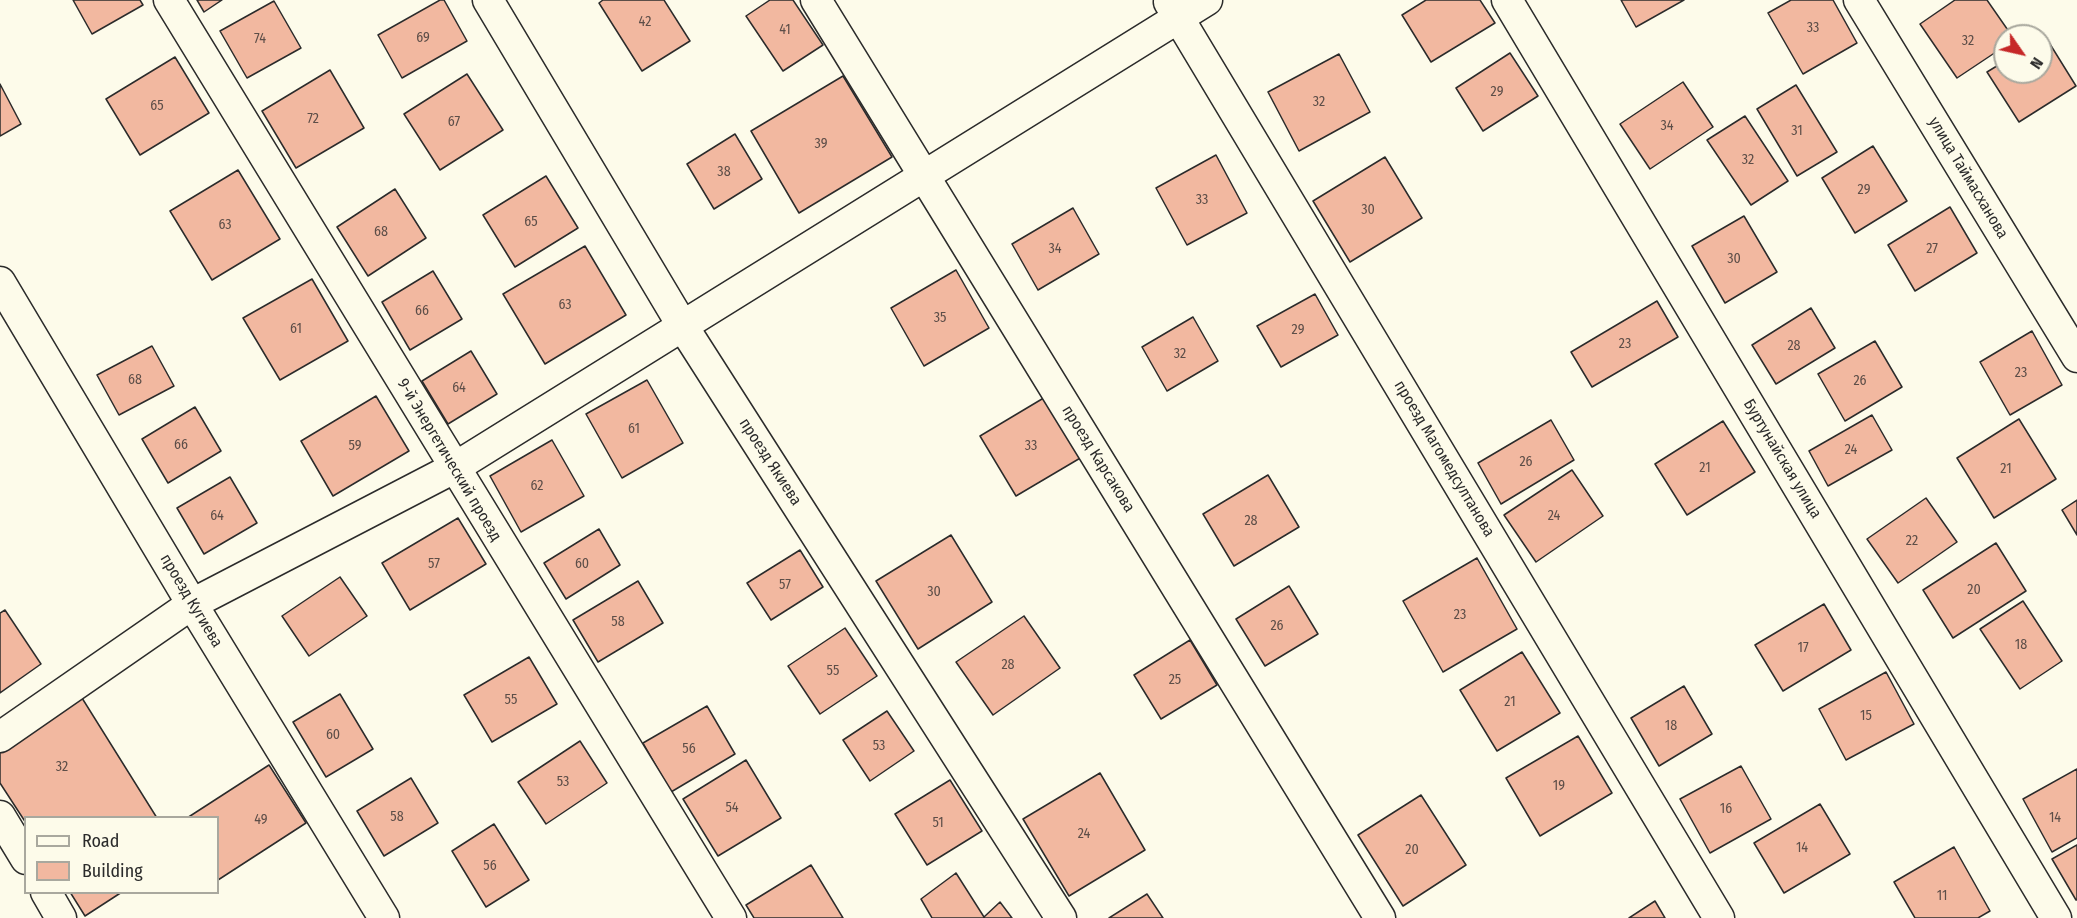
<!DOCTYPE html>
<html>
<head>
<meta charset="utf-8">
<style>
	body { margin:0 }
	#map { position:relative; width:2077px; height:918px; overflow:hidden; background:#fdfbea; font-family:"Fira Sans Condensed",sans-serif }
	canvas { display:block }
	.legend { position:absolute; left:24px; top:816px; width:195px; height:78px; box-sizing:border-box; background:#fdfbea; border:2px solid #a9a89e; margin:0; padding:8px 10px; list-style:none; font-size:18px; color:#2b2b2b }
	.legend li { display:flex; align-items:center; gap:12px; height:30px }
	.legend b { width:30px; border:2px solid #a9a89e }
	.north { position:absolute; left:1993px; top:24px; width:60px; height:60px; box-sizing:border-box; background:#fdfbea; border:2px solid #a9a89e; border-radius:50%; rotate:124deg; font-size:16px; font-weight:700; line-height:24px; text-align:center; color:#2b2b2b }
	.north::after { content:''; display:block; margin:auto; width:21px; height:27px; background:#c62828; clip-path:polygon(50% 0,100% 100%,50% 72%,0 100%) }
</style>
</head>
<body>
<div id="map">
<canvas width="2077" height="918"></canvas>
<ul class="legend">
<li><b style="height:8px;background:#fdfbea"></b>Road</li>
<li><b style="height:16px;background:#f2b8a0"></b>Building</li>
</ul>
<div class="north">N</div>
</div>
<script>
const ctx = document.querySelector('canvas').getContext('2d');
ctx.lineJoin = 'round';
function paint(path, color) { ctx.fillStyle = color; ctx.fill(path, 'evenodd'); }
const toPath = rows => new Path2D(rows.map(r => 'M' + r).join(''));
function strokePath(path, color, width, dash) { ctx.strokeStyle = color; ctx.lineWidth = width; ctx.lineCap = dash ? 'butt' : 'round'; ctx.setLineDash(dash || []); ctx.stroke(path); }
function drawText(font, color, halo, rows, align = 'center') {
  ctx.font = font + ' "Fira Sans Condensed",sans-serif'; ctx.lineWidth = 4.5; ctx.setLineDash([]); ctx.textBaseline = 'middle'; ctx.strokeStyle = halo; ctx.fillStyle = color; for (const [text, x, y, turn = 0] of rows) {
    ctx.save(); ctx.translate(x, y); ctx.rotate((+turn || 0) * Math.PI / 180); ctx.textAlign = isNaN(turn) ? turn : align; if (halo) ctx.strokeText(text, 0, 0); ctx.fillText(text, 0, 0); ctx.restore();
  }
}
const building = toPath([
	[73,0,140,0,143,5,92,34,73,0],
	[197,0,222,0,204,12,197,0],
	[440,0,444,0,467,41,402,78,378,35,440,0],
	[603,0,664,0,690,41,642,71,599,3,603,0],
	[770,0,793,0,823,45,783,71,746,16,770,0],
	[1426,0,1480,0,1495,23,1431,62,1402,15,1426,0],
	[1621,0,1684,0,1636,27,1621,0],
	[1791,0,1833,0,1857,43,1803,74,1768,13,1791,0],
	[1955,0,1987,0,2012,36,2005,36,2005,46,1957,78,1920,24,1955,0],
	[274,1,301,48,247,78,220,31,274,1],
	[2045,36,2076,86,2019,122,1987,72,2005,61,2005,72,2041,72,2041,38,2045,36],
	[1510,53,1538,96,1483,131,1456,88,1510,53],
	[1339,54,1370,112,1299,151,1268,92,1339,54],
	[175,57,209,113,140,155,106,99,175,57],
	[330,70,364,128,296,168,262,111,330,70],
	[467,74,503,130,440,170,404,114,467,74],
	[843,76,892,157,799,213,751,131,843,76],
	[1683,82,1713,127,1650,169,1620,124,1683,82],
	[0,84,21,124,0,136,0,84],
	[1796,85,1837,152,1797,176,1757,109,1796,85],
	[1745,116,1788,181,1751,205,1707,140,1745,116],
	[735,134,762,179,714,209,687,164,735,134],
	[1873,146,1907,201,1855,233,1822,178,1873,146],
	[1216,155,1247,213,1187,245,1156,188,1216,155],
	[1385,157,1422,218,1350,262,1313,201,1385,157],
	[238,170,280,239,212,280,170,211,238,170],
	[546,176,578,228,515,267,483,215,546,176],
	[395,189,426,238,368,276,337,227,395,189],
	[1950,207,1977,253,1915,291,1888,245,1950,207],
	[1073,208,1099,254,1038,290,1012,244,1073,208],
	[1744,216,1777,272,1725,303,1692,246,1744,216],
	[585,246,626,315,545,364,503,294,585,246],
	[956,270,989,328,924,366,891,308,956,270],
	[433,271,462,319,410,350,382,302,433,271],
	[312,279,348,341,280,380,243,318,312,279],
	[1315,294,1338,335,1281,367,1257,326,1315,294],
	[1657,301,1678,337,1592,387,1571,352,1657,301],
	[1811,308,1835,348,1776,384,1752,345,1811,308],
	[1193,317,1218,361,1167,391,1142,347,1193,317],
	[2032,331,2062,385,2010,415,1980,362,2032,331],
	[1875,341,1902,387,1845,421,1818,374,1875,341],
	[152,346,174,386,119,415,97,375,152,346],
	[471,351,497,394,448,424,422,381,471,351],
	[647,380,683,443,622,478,586,414,647,380],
	[376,396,409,451,333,496,301,441,376,396],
	[1047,396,1082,457,1016,496,980,436,1047,396],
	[195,407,221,451,168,483,142,439,195,407],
	[1872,415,1892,450,1828,486,1809,451,1872,415],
	[2019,419,2056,479,1994,518,1957,458,2019,419],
	[1551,420,1574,460,1501,504,1478,463,1551,420],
	[1723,421,1755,472,1687,515,1655,464,1723,421],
	[552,440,584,496,521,532,490,476,552,440],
	[1572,470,1603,516,1536,562,1504,515,1572,470],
	[1268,475,1299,527,1234,566,1203,514,1268,475],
	[230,477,257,523,204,554,177,508,230,477],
	[1926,498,1957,542,1898,583,1867,539,1926,498],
	[2077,500,2077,535,2062,510,2077,500],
	[458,518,486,564,410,610,382,563,458,518],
	[599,529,620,565,566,599,544,563,599,529],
	[951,535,992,602,918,649,876,581,951,535],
	[1996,543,2026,591,1953,638,1923,590,1996,543],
	[800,550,823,587,771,620,747,583,800,550],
	[1477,558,1517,629,1443,672,1403,601,1477,558],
	[340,577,367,616,309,656,282,616,340,577],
	[638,581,663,623,598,662,573,620,638,581],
	[1289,586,1318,634,1265,666,1236,619,1289,586],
	[2023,601,2062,661,2020,689,1980,629,2023,601],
	[1824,604,1851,650,1783,691,1755,645,1824,604],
	[5,610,41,664,0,693,0,613,5,610],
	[1024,616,1060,668,993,715,956,662,1024,616],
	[845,628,877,676,820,714,788,666,845,628],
	[1190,640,1217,685,1161,719,1134,675,1190,640],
	[1522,652,1560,713,1497,751,1460,690,1522,652],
	[529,657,557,704,492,742,464,695,529,657],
	[1886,672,1914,724,1846,760,1819,709,1886,672],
	[1684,686,1712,734,1659,766,1631,718,1684,686],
	[340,694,373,749,326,777,293,722,340,694],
	[82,698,157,818,26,818,26,823,0,783,0,750,82,698],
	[707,706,735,754,671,792,643,743,707,706],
	[887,711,914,751,870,781,843,740,887,711],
	[1578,736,1612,793,1540,836,1506,778,1578,736],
	[580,741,607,783,546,824,518,782,580,741],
	[746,760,781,818,718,856,683,799,746,760],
	[269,765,306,823,218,880,218,818,187,818,269,765],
	[1741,766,1771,819,1710,853,1680,799,1741,766],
	[2077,769,2077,838,2052,852,2023,799,2077,769],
	[1100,773,1145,850,1069,896,1023,819,1100,773],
	[411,778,438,823,384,856,357,811,411,778],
	[950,780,982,831,927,865,895,814,950,780],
	[1421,795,1466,865,1403,906,1358,835,1421,795],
	[1820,804,1850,854,1784,893,1754,843,1820,804],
	[494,824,529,880,486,907,452,851,494,824],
	[2077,845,2077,900,2076,900,2052,859,2077,845],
	[1954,847,1990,911,1978,918,1915,918,1894,882,1954,847],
	[811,865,843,918,754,918,746,905,811,865],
	[956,873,984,917,1000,902,1012,918,932,918,921,899,956,873],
	[70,892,122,892,85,916,70,892],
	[1147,894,1163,918,1109,918,1147,894],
	[1655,901,1665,918,1629,918,1655,901]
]);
const minor = toPath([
	[169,0,731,918],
	[488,0,682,325,1061,918],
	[816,0,1380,918],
	[1507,0,2056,918],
	[1859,0,2077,357],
	[1169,2,1719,918],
	[0,282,192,604,384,918],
	[0,737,192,604,454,468,1207,0],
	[0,816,26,859],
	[46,892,61,918]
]);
const numberNames = [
	["42",645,22],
	["33",1813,28],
	["41",785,30],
	["69",423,38],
	["74",260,39],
	["32",1968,41],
	["29",1497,92],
	["32",1319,102],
	["65",157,106],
	["72",313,119],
	["67",454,122],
	["34",1667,126],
	["31",1797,131],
	["39",821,144],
	["32",1748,160],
	["38",724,172],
	["29",1864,190],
	["33",1202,200],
	["30",1368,210],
	["65",531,222],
	["63",225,225],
	["68",381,232],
	["34",1055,249],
	["27",1932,249],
	["30",1734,259],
	["63",565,305],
	["66",422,311],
	["35",940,318],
	["61",296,329],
	["29",1298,330],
	["23",1625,344],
	["28",1794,346],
	["32",1180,354],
	["23",2021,373],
	["68",135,380],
	["26",1860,381],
	["64",459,388],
	["61",634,429],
	["66",181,445],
	["59",355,446],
	["33",1031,446],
	["24",1851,450],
	["26",1526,462],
	["21",1705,468],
	["21",2006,469],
	["62",537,486],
	["64",217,516],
	["24",1554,516],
	["28",1251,521],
	["22",1912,541],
	["57",434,564],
	["60",582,564],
	["57",785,585],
	["20",1974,590],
	["30",934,592],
	["23",1460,615],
	["58",618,622],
	["26",1277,626],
	["18",2021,645],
	["17",1803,648],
	["28",1008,665],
	["55",833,671],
	["25",1175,680],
	["55",511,700],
	["21",1510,702],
	["15",1866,716],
	["18",1671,726],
	["60",333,735],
	["53",879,746],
	["56",689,749],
	["32",62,767],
	["53",563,782],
	["19",1559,786],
	["54",732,808],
	["16",1726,809],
	["58",397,817],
	["14",2055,818],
	["49",261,820],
	["51",938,823],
	["24",1084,834],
	["14",1802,848],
	["20",1412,850],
	["56",490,866],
	["11",1942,896]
];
const streetNames = [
	["улица Таймасханова",1968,178,59],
	["проезд Карсакова",1098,459,58],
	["проезд Магомедсултанова",1444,459,59],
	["Буртунайская улица",1782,459,59],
	["9-й Энергетический проезд",449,460,59],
	["проезд Якиева",770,462,57],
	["проезд Кугиева",191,601,59]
];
paint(building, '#f2b8a0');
strokePath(building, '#2b2b2b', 1.5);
strokePath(minor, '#2b2b2b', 33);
strokePath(minor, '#fdfbea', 30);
drawText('14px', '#5d4e48', null, numberNames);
drawText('16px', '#2b2b2b', '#fdfbea', streetNames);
</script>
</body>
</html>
